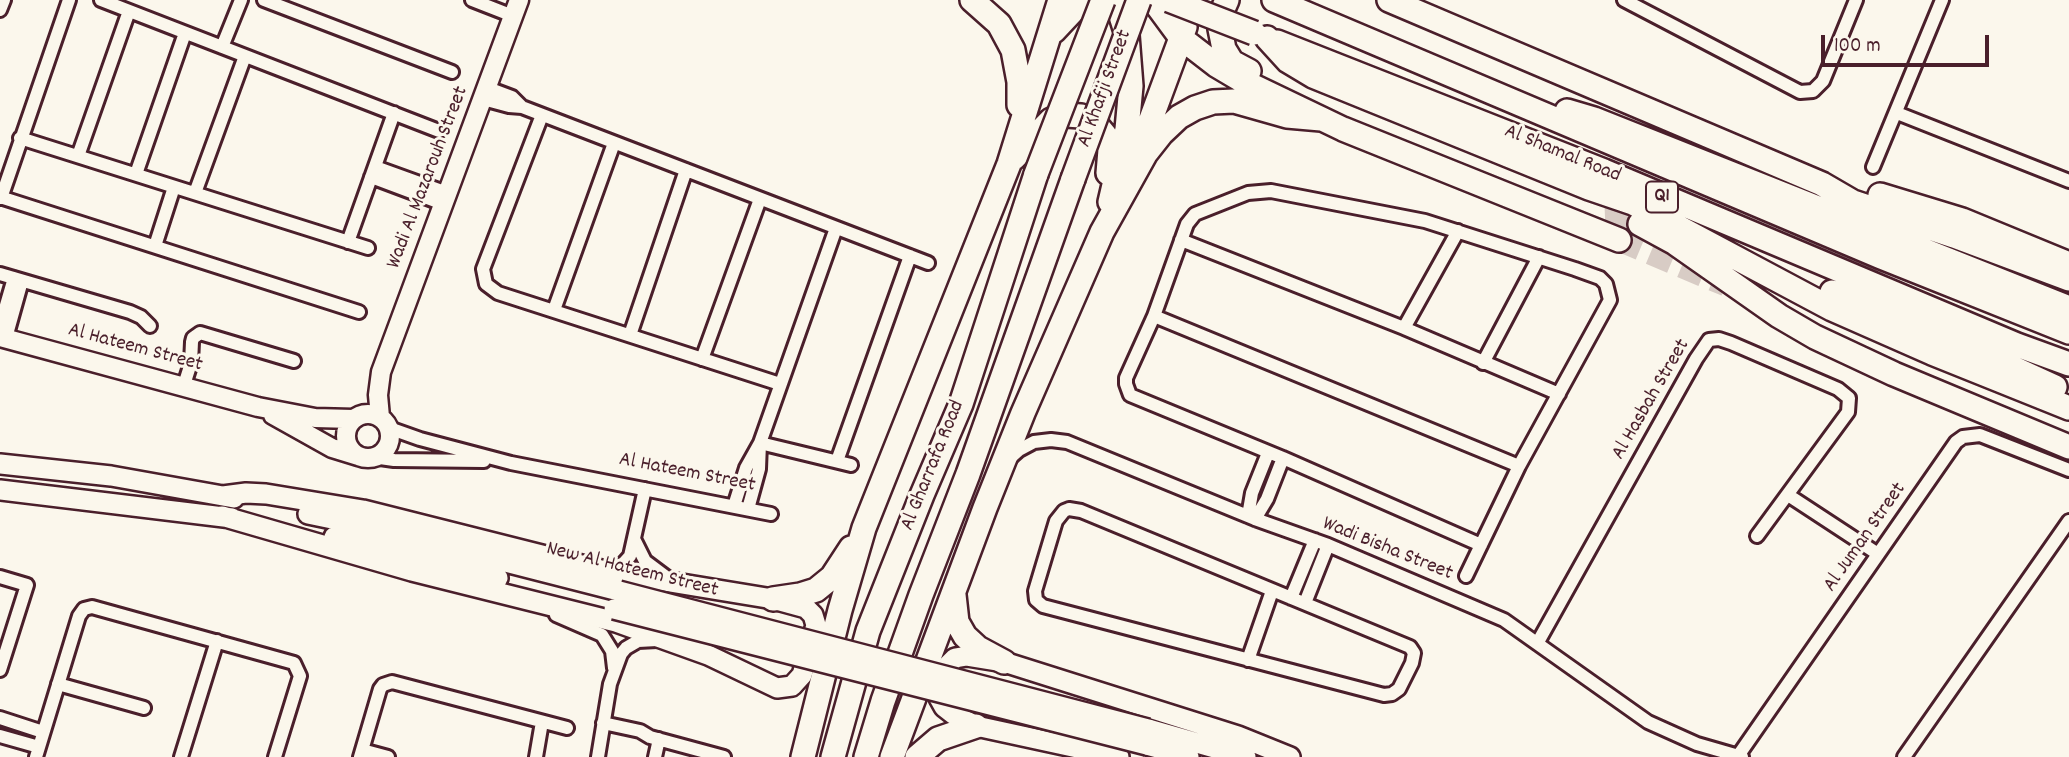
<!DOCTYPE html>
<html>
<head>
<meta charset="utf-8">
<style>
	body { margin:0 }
	#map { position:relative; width:2069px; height:757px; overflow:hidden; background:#fbf7ec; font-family:Dekko,sans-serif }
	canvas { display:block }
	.scale { position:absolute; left:1821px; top:35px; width:168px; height:32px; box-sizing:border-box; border:4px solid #4a1f2b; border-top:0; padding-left:9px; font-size:21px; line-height:24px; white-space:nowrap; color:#4a1f2b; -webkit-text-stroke:5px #fbf7ec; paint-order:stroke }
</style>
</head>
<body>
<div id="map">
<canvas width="2069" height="757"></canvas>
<div class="scale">100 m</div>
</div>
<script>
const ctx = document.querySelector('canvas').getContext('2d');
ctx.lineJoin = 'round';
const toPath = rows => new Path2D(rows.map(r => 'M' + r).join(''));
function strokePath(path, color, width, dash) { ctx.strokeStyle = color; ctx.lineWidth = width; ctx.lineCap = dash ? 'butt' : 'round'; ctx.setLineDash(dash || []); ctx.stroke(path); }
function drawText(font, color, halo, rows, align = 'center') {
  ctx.font = font + ' Dekko,sans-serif'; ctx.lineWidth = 6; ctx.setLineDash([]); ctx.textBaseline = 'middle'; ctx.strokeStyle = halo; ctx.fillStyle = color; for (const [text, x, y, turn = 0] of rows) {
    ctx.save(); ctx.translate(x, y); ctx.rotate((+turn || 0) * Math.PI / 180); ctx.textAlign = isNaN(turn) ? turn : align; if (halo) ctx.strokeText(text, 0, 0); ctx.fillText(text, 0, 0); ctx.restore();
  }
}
const highwayTunnel = toPath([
	[1605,217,1628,216,1660,224],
	[1619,240,1726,285]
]);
const street = toPath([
	[101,0,439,131],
	[264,0,452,72],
	[472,0,513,16],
	[1624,0,1800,92,1813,91,1823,81,1856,0],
	[0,10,4,0],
	[222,47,241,0],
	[488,88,512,97,522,107],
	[483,99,509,106,522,107,928,263],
	[1897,113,2069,181],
	[542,115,483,269,486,284,498,293,780,384],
	[20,138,368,248],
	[78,156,129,11],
	[375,167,447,193],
	[1873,167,1942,0],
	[136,174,185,33],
	[371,177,443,204],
	[195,193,245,56],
	[0,197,359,312],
	[1,198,69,0],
	[1181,240,1404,328,1559,394],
	[348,242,394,113],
	[155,246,174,187],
	[0,274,130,312,141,317,150,326],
	[554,310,614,143],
	[1154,316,1519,466],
	[0,326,14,278],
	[1404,328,1458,231],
	[630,335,686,170],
	[6,338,22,281],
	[702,359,760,199],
	[1483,363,1539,257],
	[184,385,191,363,192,342,193,338,200,333,294,361],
	[389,428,420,439,511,463,771,514],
	[760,443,851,465],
	[373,457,394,460,484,461],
	[1010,458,1019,450,1034,442,1051,440,1067,442,1255,519,1328,545,1504,620,1648,722,1697,744,1742,757],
	[837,461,910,256],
	[1788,495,1878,554],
	[734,506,746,468,760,443,836,228],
	[748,509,759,469,760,443],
	[1069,509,1081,511,1410,647,1414,653,1412,663,1399,689,1392,694,1384,695,1043,606,1036,600,1035,591,1056,521,1064,511,1069,509],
	[1248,516,1252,493,1268,453],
	[1255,519,1267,499,1283,458],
	[635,541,645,561,669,579],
	[609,572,621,566,630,556,645,489],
	[1466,576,1519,466,1610,300,1606,284,1600,278,1575,269,1425,221,1271,191,1248,193,1195,214,1187,224,1154,316,1126,378,1126,384,1130,395,1283,458,1481,545],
	[0,577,27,585,0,670],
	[1291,598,1315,540],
	[1305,603,1328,545],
	[556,615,602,635,612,651,614,668],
	[1538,642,1696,359,1709,340,1719,339,1731,343,1838,389,1849,398,1848,412,1757,536],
	[1248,660,1272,591],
	[58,684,144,708],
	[0,718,43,732],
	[603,723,640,731,650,737,724,757],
	[0,736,39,747],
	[362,750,388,757],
	[1738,756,1956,442,1963,437,1980,435,2069,470],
	[36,757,79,616,84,609,92,607,294,663,300,676,275,757],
	[181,757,217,641],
	[360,757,380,689,383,685,392,682,567,728],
	[536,757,542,722],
	[598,757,610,684,621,654,626,648,638,641,657,640],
	[655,757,659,739],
	[1904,757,2069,521]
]);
const secondary = toPath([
	[0,337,258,407,315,418,353,419],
	'346 436a22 22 0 1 1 44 0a22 22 0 1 1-44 0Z',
	[273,415,332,448,358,456],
	[380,417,378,395,381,372,519,0]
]);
const primary = toPath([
	[0,464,111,476,234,498],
	[0,490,232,518],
	[308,514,361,525,619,591],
	[222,516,412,571,616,622,708,655,777,688,792,686,802,675,816,625,813,615,806,608,773,599,609,572,363,510,266,494,246,493,223,496],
	[334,537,498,578],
	[1148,729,1246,757],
	[1147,745,1189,757],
	[1119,757,976,726,953,714,944,707,939,698,939,685,942,671,955,658,967,656,1004,662,1238,736,1290,757]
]);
const highway = toPath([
	[972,0,999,24,1013,50,1019,82,1019,105],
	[1153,0,1181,38,1216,65,1243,81,1343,129,1619,240],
	[1227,0,1223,9,1220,29,1224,49,1232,62,1249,71],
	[1274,0,1881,257,2069,332],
	[1389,0,1822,184,1853,202,1954,236,2069,279],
	[1054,31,1083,0],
	[1267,38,1288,61,1313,76,1589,188,1633,203,1832,309,1932,353,2069,408],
	[1277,42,1604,171,2017,345,2069,364],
	[1567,111,1594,119,2069,308],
	[1140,149,1185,27],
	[1014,158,1051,120,1066,115,1081,116,1095,123,1105,135,1110,150,1108,173],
	[1880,195,1962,220,2069,264],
	[1110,202,1127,129,1131,86,1127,35,1116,0],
	[1640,224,1675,243,1779,316,1815,337,1894,374,2069,447],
	[1832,292,1974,350,2055,387],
	[954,595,957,622,965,636,978,648,1004,662],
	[773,599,800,595,816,590,832,577,851,548],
	[803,757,840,610,864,528,1009,164,1060,0],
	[833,757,868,631,922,495,961,404,1036,174],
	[866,757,883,701,921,595,968,474,1073,179],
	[892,757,985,508,1023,413,1102,232,1146,153,1161,134,1179,117,1195,108,1213,102,1234,101,1287,116,1321,119],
	[917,757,938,739,976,726]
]);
const primaryBridge = toPath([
	[619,591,1148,729],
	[614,609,1147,745]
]);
const highwayBridge = toPath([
	[1169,0,1254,33],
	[1036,174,1103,0],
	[1073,179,1139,0]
]);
const shields = [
	[1662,197,32]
];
const shieldNames = [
	["Q1",1662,197]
];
const streetNames = [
	["Al Khafji Street",1106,89,-70],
	["Al Shamal Road",1562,155,22],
	["Wadi Al Mazarouh Street",429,178,-69],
	["Al Hateem Street",135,349,15],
	["Al Hasbah Street",1652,400,-60],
	["Al Gharrafa Road",934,466,-68],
	["Al Hateem Street",687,474,11],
	["Al Juman Street",1866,538,-55],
	["Wadi Bisha Street",1387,550,22],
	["New Al Hateem Street",632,571,14]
];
strokePath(highwayTunnel, '#d8ccc5', 23, [23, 11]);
strokePath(street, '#4a1f2b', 18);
strokePath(secondary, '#4a1f2b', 23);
strokePath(primary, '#4a1f2b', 24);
strokePath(highway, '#4a1f2b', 28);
strokePath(street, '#fbf7ec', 12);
strokePath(secondary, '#fbf7ec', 18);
strokePath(primary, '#fbf7ec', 19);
strokePath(highway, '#fbf7ec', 23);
strokePath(primaryBridge, '#4a1f2b', 24, []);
strokePath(highwayBridge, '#4a1f2b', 28, []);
strokePath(primaryBridge, '#fbf7ec', 19);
strokePath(highwayBridge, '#fbf7ec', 23);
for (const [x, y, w] of shields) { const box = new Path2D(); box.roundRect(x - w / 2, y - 15.5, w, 31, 5); ctx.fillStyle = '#fbf7ec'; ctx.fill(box); strokePath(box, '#4a1f2b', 2); }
drawText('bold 19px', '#4a1f2b', null, shieldNames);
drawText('21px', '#4a1f2b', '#fbf7ec', streetNames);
</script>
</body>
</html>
